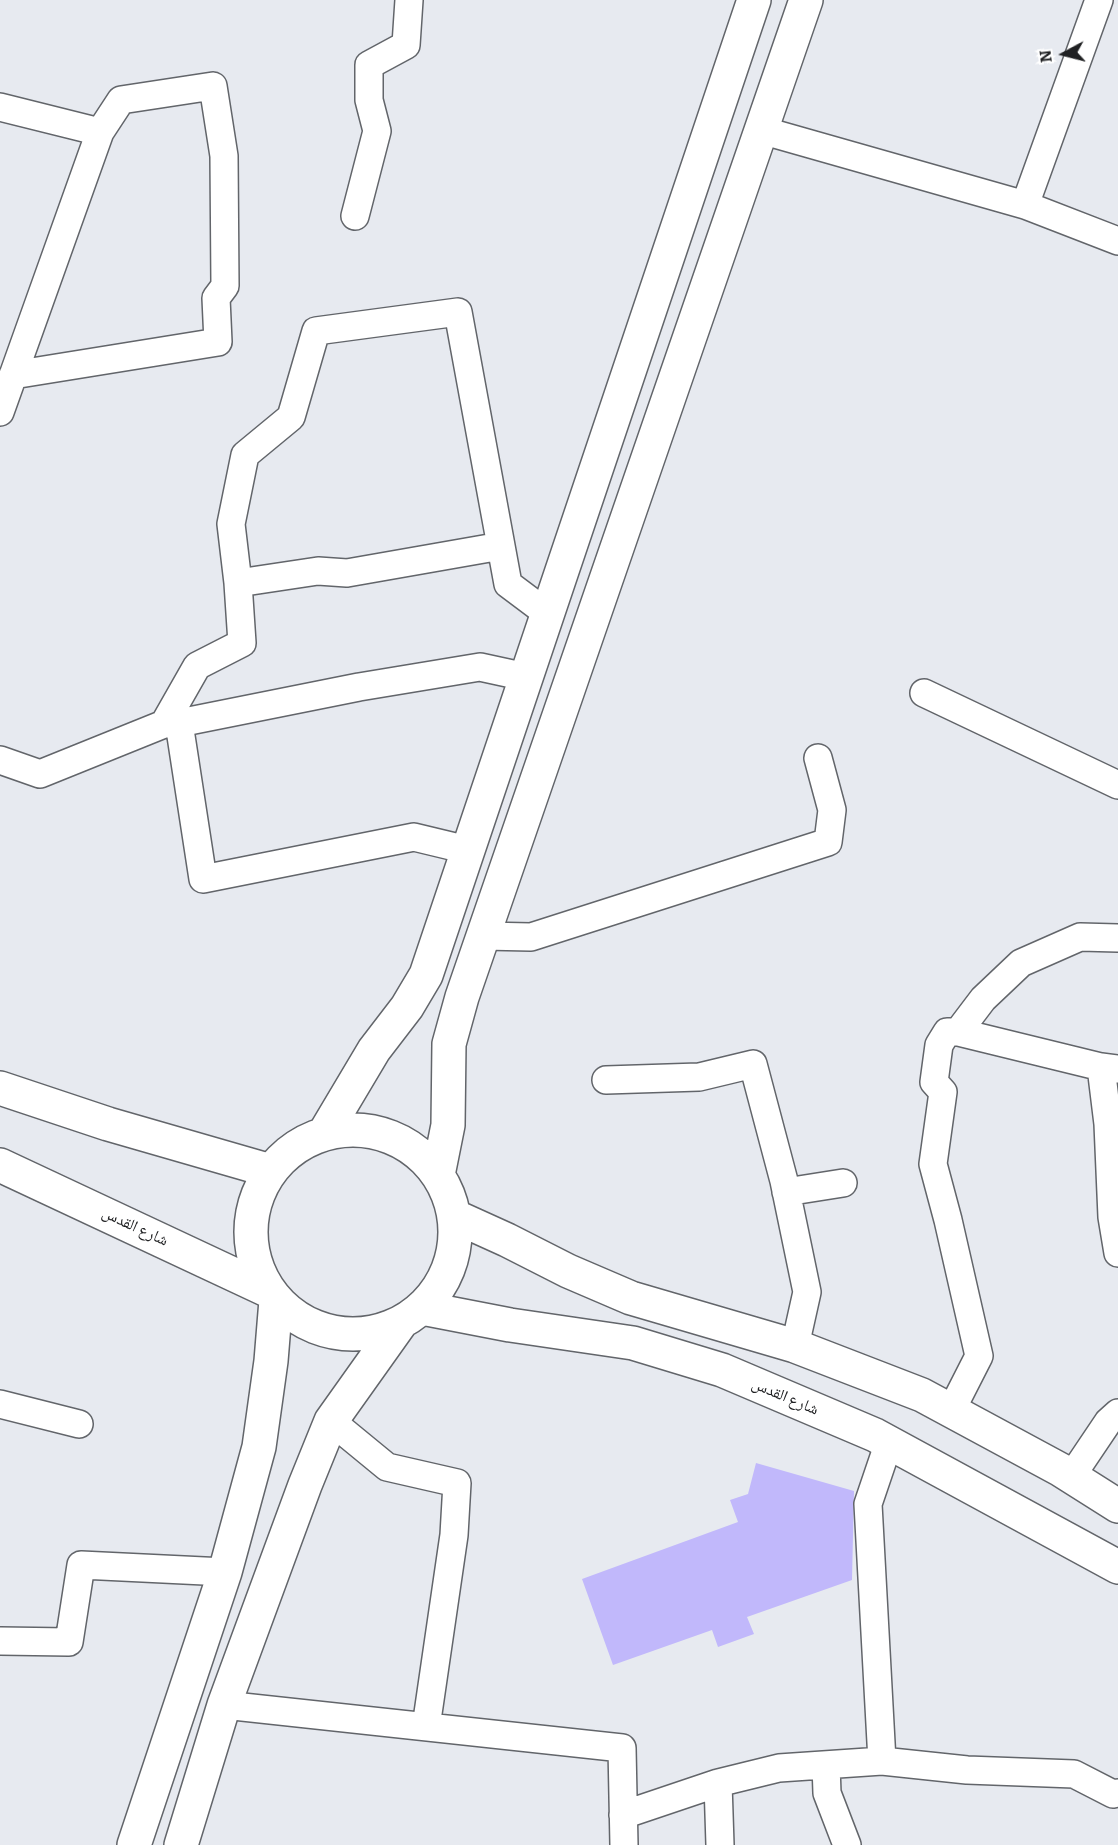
<!DOCTYPE html>
<html>
<head>
<meta charset="utf-8">
<style>
	body { margin:0 }
	#map { position:relative; width:1118px; height:1845px; overflow:hidden; background:#e7eaf0; font-family:Bitter,serif }
	canvas { display:block }
	.north { position:absolute; left:1034px; top:24px; width:60px; height:60px; -webkit-text-stroke:4px #fff; paint-order:stroke; rotate:263deg; font-size:16px; font-weight:700; line-height:24px; text-align:center; color:#202123 }
	.north::after { content:''; display:block; margin:auto; width:21px; height:27px; background:#202123; clip-path:polygon(50% 0,100% 100%,50% 72%,0 100%) }
</style>
</head>
<body>
<div id="map">
<canvas width="1118" height="1845"></canvas>
<div class="north">N</div>
</div>
<script>
const ctx = document.querySelector('canvas').getContext('2d');
ctx.lineJoin = 'round';
function paint(path, color) { ctx.fillStyle = color; ctx.fill(path, 'evenodd'); }
const toPath = rows => new Path2D(rows.map(r => 'M' + r).join(''));
function strokePath(path, color, width, dash) { ctx.strokeStyle = color; ctx.lineWidth = width; ctx.lineCap = dash ? 'butt' : 'round'; ctx.setLineDash(dash || []); ctx.stroke(path); }
function drawText(font, color, halo, rows, align = 'center') {
  ctx.font = font + ' Bitter,"Noto Naskh Arabic",serif'; ctx.lineWidth = 5; ctx.setLineDash([]); ctx.textBaseline = 'middle'; ctx.strokeStyle = halo; ctx.fillStyle = color; for (const [text, x, y, turn = 0] of rows) {
    ctx.save(); ctx.translate(x, y); ctx.rotate((+turn || 0) * Math.PI / 180); ctx.textAlign = isNaN(turn) ? turn : align; if (halo) ctx.strokeText(text, 0, 0); ctx.fillText(text, 0, 0); ctx.restore();
  }
}
const building = toPath([
	[756,1463,854,1491,852,1580,747,1617,754,1634,718,1647,712,1630,613,1665,582,1579,738,1522,730,1500,748,1494]
]);
const street = toPath([
	[0,107,100,132,0,412],
	[761,130,1025,205,1118,241],
	[1025,205,1099,0],
	[355,216,377,131,369,100,369,65,406,45,409,0],
	[13,375,218,342,216,298,225,286,224,156,213,86,121,100,100,132],
	[238,583,318,571,347,573,501,546],
	[924,693,1118,785],
	[179,723,359,687,480,667,526,677],
	[164,724,179,723,203,879,414,837,468,850],
	[0,760,40,774,164,724,197,666,242,643,238,583,231,524,245,455,291,417,316,331,458,312,508,584,548,614],
	[483,936,531,937,828,842,832,810,818,758],
	[1101,1067,958,1032,983,999,1021,963,1080,937,1118,938],
	[1117,1069,1101,1067,1108,1124,1112,1217,1118,1253],
	[606,1080,699,1077,753,1064,784,1181,807,1292,795,1346],
	[786,1192,843,1183],
	[0,1404,79,1424],
	[951,1411,979,1356,948,1220,933,1164,943,1092,934,1082,939,1045,947,1032,958,1032],
	[331,1421,387,1467,457,1483,454,1535,426,1727],
	[1071,1477,1108,1422,1118,1413],
	[0,1641,69,1642,81,1565,225,1572],
	[224,1705,622,1748,624,1845],
	[882,1761,868,1504,889,1442],
	[826,1765,827,1793,847,1845],
	[718,1783,779,1768,882,1761,967,1770,1074,1774,1113,1794,1118,1793],
	[623,1815,718,1783,720,1845]
]);
const secondary = toPath([
	[0,1088,108,1124,271,1171],
	'251 1232a102 102 0 1 1 204 0a102 102 0 1 1-204 0Z',
	[324,1134,374,1050,407,1007,426,975,754,0],
	[0,1165,269,1291],
	[438,1175,448,1125,449,1044,462,997,806,0],
	[454,1216,507,1240,568,1271,631,1298,795,1346,922,1395,1061,1470,1118,1506],
	[422,1308,510,1325,633,1343,722,1370,875,1435,1118,1567],
	[134,1845,225,1572,259,1447,271,1361,276,1300],
	[181,1845,224,1705,305,1485,331,1421,400,1324]
]);
const streetNames = [
	["شارع القدس",135,1227,25],
	["شارع القدس",785,1397,23]
];
paint(building, '#c1b8fb');
strokePath(street, '#62656a', 30);
strokePath(secondary, '#62656a', 36);
strokePath(street, '#fff', 27);
strokePath(secondary, '#fff', 33);
drawText('16px', '#202123', '#fff', streetNames);
</script>
</body>
</html>
